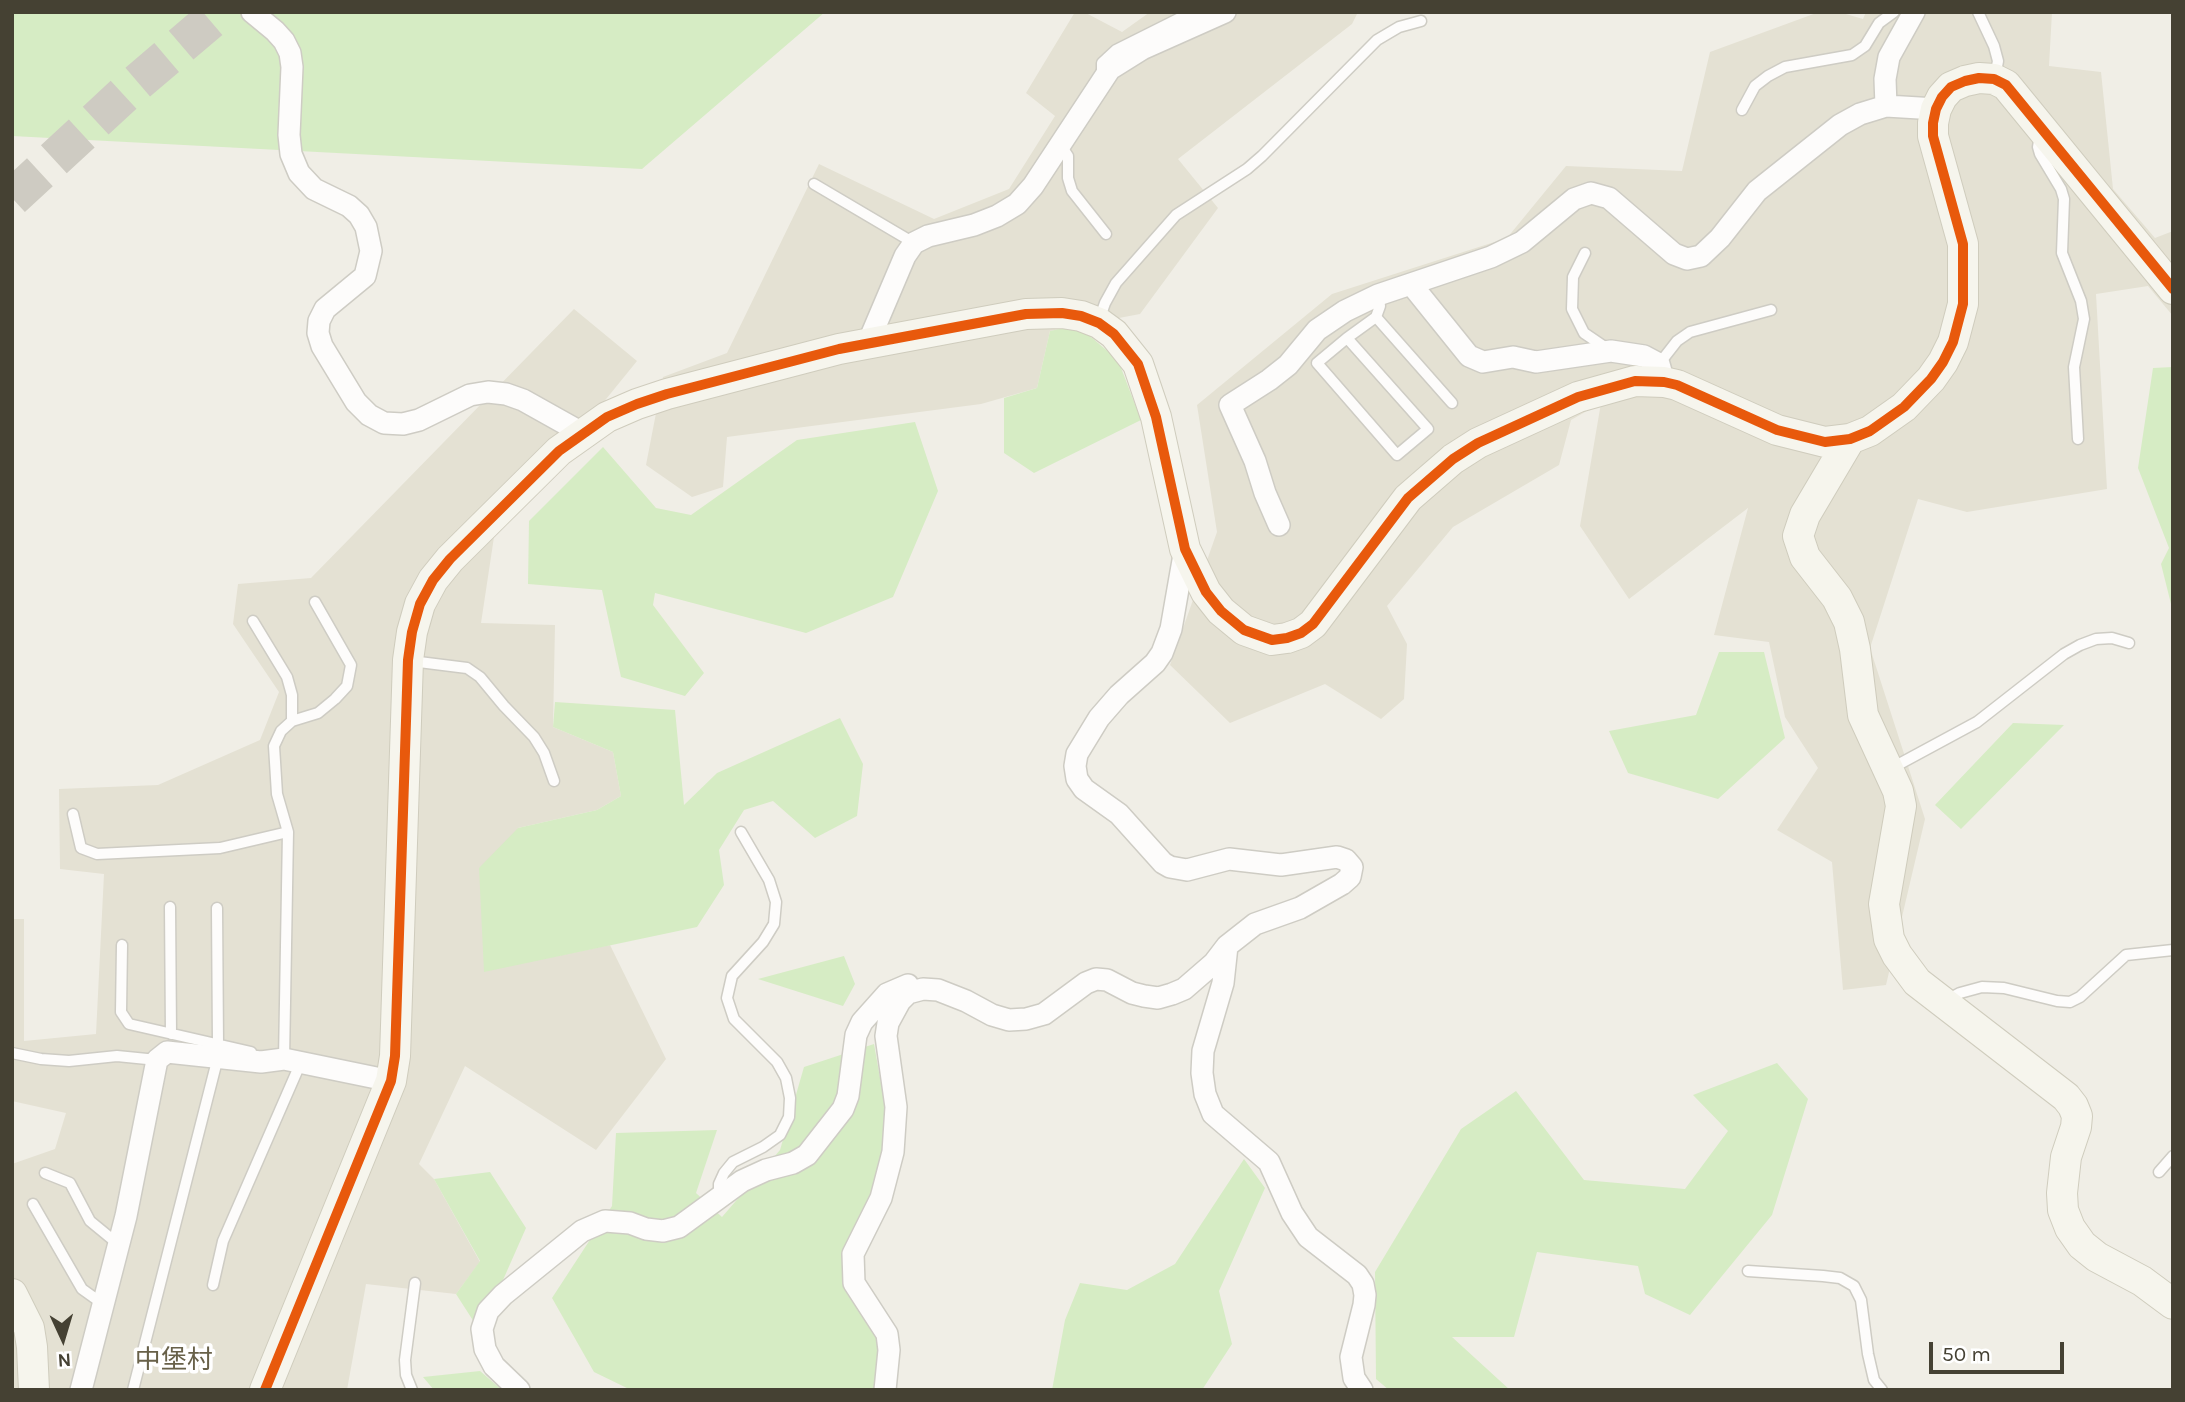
<!DOCTYPE html>
<html>
<head>
<meta charset="utf-8">
<style>
	body { margin:0 }
	#map { position:relative; width:2185px; height:1402px; overflow:hidden; background:#f0eee6; font-family:Karla,sans-serif }
	canvas { display:block }
	.frame { position:absolute; inset:0; border:14px solid #454133; pointer-events:none }
	.north { position:absolute; left:28px; top:1304px; width:70px; height:70px; -webkit-text-stroke:5px #fff; paint-order:stroke; rotate:176deg; font-size:19px; font-weight:700; line-height:28px; text-align:center; color:#454133 }
	.north::after { content:''; display:block; margin:auto; width:24px; height:32px; background:#454133; clip-path:polygon(50% 0,100% 100%,50% 72%,0 100%) }
	.scale { position:absolute; left:1929px; top:1342px; width:135px; height:32px; box-sizing:border-box; border:4px solid #454133; border-top:0; padding-left:9px; font-size:21px; line-height:24px; white-space:nowrap; color:#454133; -webkit-text-stroke:5px #fff; paint-order:stroke }
</style>
</head>
<body>
<div id="map">
<canvas width="2185" height="1402"></canvas>
<div class="frame"></div>
<div class="north">N</div>
<div class="scale">50 m</div>
</div>
<script>
const ctx = document.querySelector('canvas').getContext('2d');
ctx.lineJoin = 'round';
function paint(path, color) { ctx.fillStyle = color; ctx.fill(path, 'evenodd'); }
const toPath = rows => new Path2D(rows.map(r => 'M' + r).join(''));
function strokePath(path, color, width, dash) { ctx.strokeStyle = color; ctx.lineWidth = width; ctx.lineCap = dash ? 'butt' : 'round'; ctx.setLineDash(dash || []); ctx.stroke(path); }
function drawText(font, color, halo, rows, align = 'center') {
  ctx.font = font + ' Karla,"Noto Sans SC",sans-serif'; ctx.lineWidth = 7; ctx.setLineDash([]); ctx.textBaseline = 'middle'; ctx.strokeStyle = halo; ctx.fillStyle = color; for (const [text, x, y, turn = 0] of rows) {
    ctx.save(); ctx.translate(x, y); ctx.rotate((+turn || 0) * Math.PI / 180); ctx.textAlign = isNaN(turn) ? turn : align; if (halo) ctx.strokeText(text, 0, 0); ctx.fillText(text, 0, 0); ctx.restore();
  }
}
const residential = toPath([
	[1075,12,1084,12,1122,32,1150,12,1358,12,1352,24,1178,159,1218,208,1140,314,1050,331,1037,388,981,404,727,437,723,487,692,497,646,465,663,377,727,353,819,164,934,219,1009,189,1055,116,1026,93],
	[1819,12,1839,12,1863,19,1866,12,2052,12,2049,66,2101,72,2113,189,2155,238,2173,231,2173,316,2148,286,2096,294,2107,489,1967,512,1918,499,1870,648,1925,819,1886,985,1843,990,1832,862,1777,830,1818,768,1785,717,1769,642,1714,635,1748,508,1629,599,1580,526,1601,403,1571,420,1559,465,1453,527,1387,606,1407,644,1404,699,1381,719,1325,684,1230,723,1170,665,1217,532,1197,405,1332,294,1507,238,1566,166,1682,171,1710,52],
	[574,309,637,361,494,537,481,623,555,625,553,727,613,752,621,796,597,810,518,828,484,971,610,945,666,1059,596,1150,465,1066,419,1164,434,1179,480,1262,456,1294,366,1284,347,1390,12,1390,12,1164,55,1149,66,1113,12,1101,12,919,24,919,24,1041,96,1034,104,874,60,869,59,789,158,785,260,740,279,692,233,624,238,584,311,578]
]);
const green = toPath([
	[12,12,825,12,642,169,12,136],
	[1077,325,1118,360,1141,420,1034,473,1004,453,1004,398,1037,388,1050,331],
	[2173,367,2173,604,2171,604,2161,564,2169,548,2138,468,2153,368],
	[915,422,938,491,893,597,806,633,655,593,653,605,704,673,685,696,621,677,602,590,528,584,529,521,603,447,656,508,691,515,797,440],
	[1719,652,1764,652,1785,738,1718,799,1628,773,1609,731,1696,715],
	[555,702,675,710,684,805,717,773,840,718,863,764,857,816,815,838,773,801,744,810,719,850,724,885,697,927,484,972,479,868,518,828,597,810,621,796,613,752,553,727],
	[2013,723,2064,725,1961,829,1935,805],
	[844,956,855,984,843,1006,758,979],
	[874,1044,888,1123,872,1193,843,1260,846,1292,880,1341,877,1390,631,1390,594,1372,552,1298,612,1206,616,1133,717,1130,696,1193,722,1217,780,1150,804,1067],
	[1777,1063,1808,1099,1772,1215,1690,1315,1645,1294,1638,1266,1537,1252,1514,1337,1452,1337,1510,1390,1389,1390,1376,1379,1375,1272,1461,1129,1516,1091,1584,1180,1685,1189,1728,1131,1693,1095],
	[1244,1159,1265,1188,1219,1291,1232,1344,1202,1390,1052,1390,1065,1320,1080,1283,1127,1290,1175,1264],
	[490,1172,526,1228,499,1289,474,1322,456,1294,480,1261,434,1179],
	[480,1371,502,1390,434,1390,423,1377]
]);
const highwayTunnel = toPath([
	[12,198,132,87,220,12]
]);
const lane = toPath([
	[1978,12,1994,46,1998,61,1995,77],
	[1102,70,1102,63,1116,50,1192,12],
	[1742,110,1755,86,1768,76,1785,67,1852,55,1865,46,1879,23,1894,12],
	[2040,135,2038,147,2040,154,2061,189,2064,199,2062,253,2081,301,2084,319,2074,367,2078,439],
	[1060,144,1068,156,1068,178,1072,191,1106,234],
	[814,184,914,243],
	[1585,253,1573,277,1572,309,1584,333,1609,350],
	[1376,317,1452,403],
	[1099,320,1105,303,1116,283,1176,215,1247,169,1262,156,1377,40,1399,27,1421,21],
	[1347,338,1428,429,1397,455,1317,363,1347,338,1376,317,1380,306,1378,295],
	[1659,364,1677,341,1690,332,1771,310],
	[253,621,287,677,292,695,292,721],
	[411,661,467,668,480,677,504,706,534,737,544,753,554,781],
	[1890,769,1977,722,2064,654,2080,645,2096,639,2112,638,2129,643],
	[73,814,81,848,97,854,220,848,288,832],
	[170,907,171,1034],
	[217,908,218,1044],
	[122,945,121,1012,129,1024,251,1052],
	[1945,1001,1960,993,1982,987,2004,988,2057,1001,2070,1002,2080,997,2126,955,2173,950],
	[12,1053,41,1059,69,1061,117,1056,157,1060],
	[284,1059,288,832,277,794,274,746,281,731,292,721,318,713,335,699,347,686,351,665,315,602],
	[2159,1172,2173,1156],
	[45,1173,70,1183,90,1221,118,1244],
	[719,1199,719,1184,724,1173,733,1162,763,1147,780,1135,789,1117,790,1098,786,1078,777,1062,734,1019,727,998,732,976,763,942,774,924,776,902,769,880,741,832],
	[33,1204,82,1289,103,1304],
	[1748,1271,1823,1276,1840,1278,1854,1286,1861,1300,1868,1354,1874,1380,1882,1390],
	[213,1285,223,1241,301,1062],
	[133,1390,218,1057],
	[412,1390,406,1375,405,1360,415,1283]
]);
const street = toPath([
	[252,12,275,31,284,41,290,53,292,67,289,135,291,154,299,173,314,189,349,206,359,215,366,227,371,251,365,276,325,309,319,321,318,333,322,346,356,402,369,415,384,423,403,424,419,420,470,395,488,392,506,394,523,400,582,433],
	[1886,106,1885,79,1889,57,1914,12],
	[1411,284,1469,356,1483,362,1513,357,1536,362,1611,351,1644,356,1659,364,1664,382],
	[868,343,905,256,914,243,928,236,974,225,997,216,1017,204,1033,186,1110,69,1142,49,1225,12],
	[1279,525,1265,493,1255,461,1230,405,1269,380,1288,365,1317,330,1345,311,1378,295,1491,257,1522,242,1574,199,1591,193,1609,198,1674,254,1687,259,1701,256,1720,238,1757,191,1840,125,1860,114,1886,106,1936,109],
	[1227,946,1223,983,1203,1051,1202,1073,1205,1094,1213,1114,1269,1162,1292,1213,1308,1237,1357,1275,1363,1284,1365,1295,1364,1305,1351,1357,1354,1378,1362,1390],
	[81,1390,126,1216,157,1060,167,1052,261,1062,284,1059,391,1081],
	[519,1390,494,1366,485,1349,482,1329,488,1311,503,1295,582,1231,605,1221,630,1223,646,1229,663,1231,679,1227,742,1181,766,1170,793,1163,807,1155,843,1109,848,1096,856,1035,862,1022,887,994,908,985],
	[885,1390,889,1350,887,1334,854,1283,853,1254,881,1198,893,1152,896,1107,886,1036,888,1023,900,1001,908,993,923,989,938,990,966,1001,992,1015,1009,1020,1026,1019,1044,1014,1086,983,1096,979,1107,980,1132,993,1144,996,1158,998,1172,994,1184,989,1214,963,1227,946,1255,924,1300,908,1342,884,1350,877,1352,867,1346,860,1337,857,1281,865,1229,859,1187,870,1170,867,1163,863,1119,814,1084,789,1077,779,1075,766,1077,754,1099,718,1119,695,1155,663,1162,653,1171,629,1185,549]
]);
const secondary = toPath([
	[1850,439,1805,515,1798,536,1805,557,1837,598,1849,622,1855,649,1863,715,1898,791,1901,806,1884,904,1889,939,1897,955,1917,982,2066,1097,2073,1106,2077,1116,2076,1127,2066,1157,2062,1193,2063,1210,2070,1228,2082,1245,2097,1257,2142,1281,2173,1304],
	[12,1294,29,1328,32,1347,34,1390],
	[265,1390,391,1081,395,1056,408,660,412,632,420,604,433,580,450,559,559,451,607,417,637,404,667,394,839,349,1026,314,1062,313,1081,316,1099,323,1114,334,1138,364,1156,417,1185,549,1206,592,1221,611,1244,630,1272,640,1287,638,1301,633,1313,624,1408,498,1453,459,1478,443,1578,397,1635,381,1664,382,1677,385,1777,430,1825,442,1850,439,1870,431,1904,407,1931,379,1943,362,1953,342,1963,304,1963,244,1933,136,1933,123,1936,109,1942,97,1951,87,1965,81,1979,78,1994,79,2006,85,2173,289]
]);
const cycleway = toPath([
	[265,1390,391,1081,395,1056,408,660,412,632,420,604,433,580,450,559,559,451,607,417,637,404,667,394,839,349,1026,314,1062,313,1081,316,1099,323,1114,334,1138,364,1156,417,1185,549,1206,592,1221,611,1244,630,1272,640,1287,638,1301,633,1313,624,1408,498,1453,459,1478,443,1578,397,1635,381,1664,382,1677,385,1777,430,1825,442,1850,439,1870,431,1904,407,1931,379,1943,362,1953,342,1963,304,1963,244,1933,136,1933,123,1936,109,1942,97,1951,87,1965,81,1979,78,1994,79,2006,85,2173,289]
]);
const quarterNames = [
	["中堡村",174,1361]
];
paint(residential, '#e4e1d3');
paint(green, '#d6ecc4');
strokePath(highwayTunnel, '#cecbc2', 38, [38, 19]);
strokePath(lane, '#ceccc4', 13);
strokePath(street, '#ceccc4', 24);
strokePath(secondary, '#cfccbd', 32);
strokePath(lane, '#fdfcfb', 10);
strokePath(street, '#fdfcfb', 21);
strokePath(secondary, '#f6f5ed', 30);
strokePath(cycleway, '#e8590c', 10);
drawText('26px', '#686149', '#fff', quarterNames);
</script>
</body>
</html>
